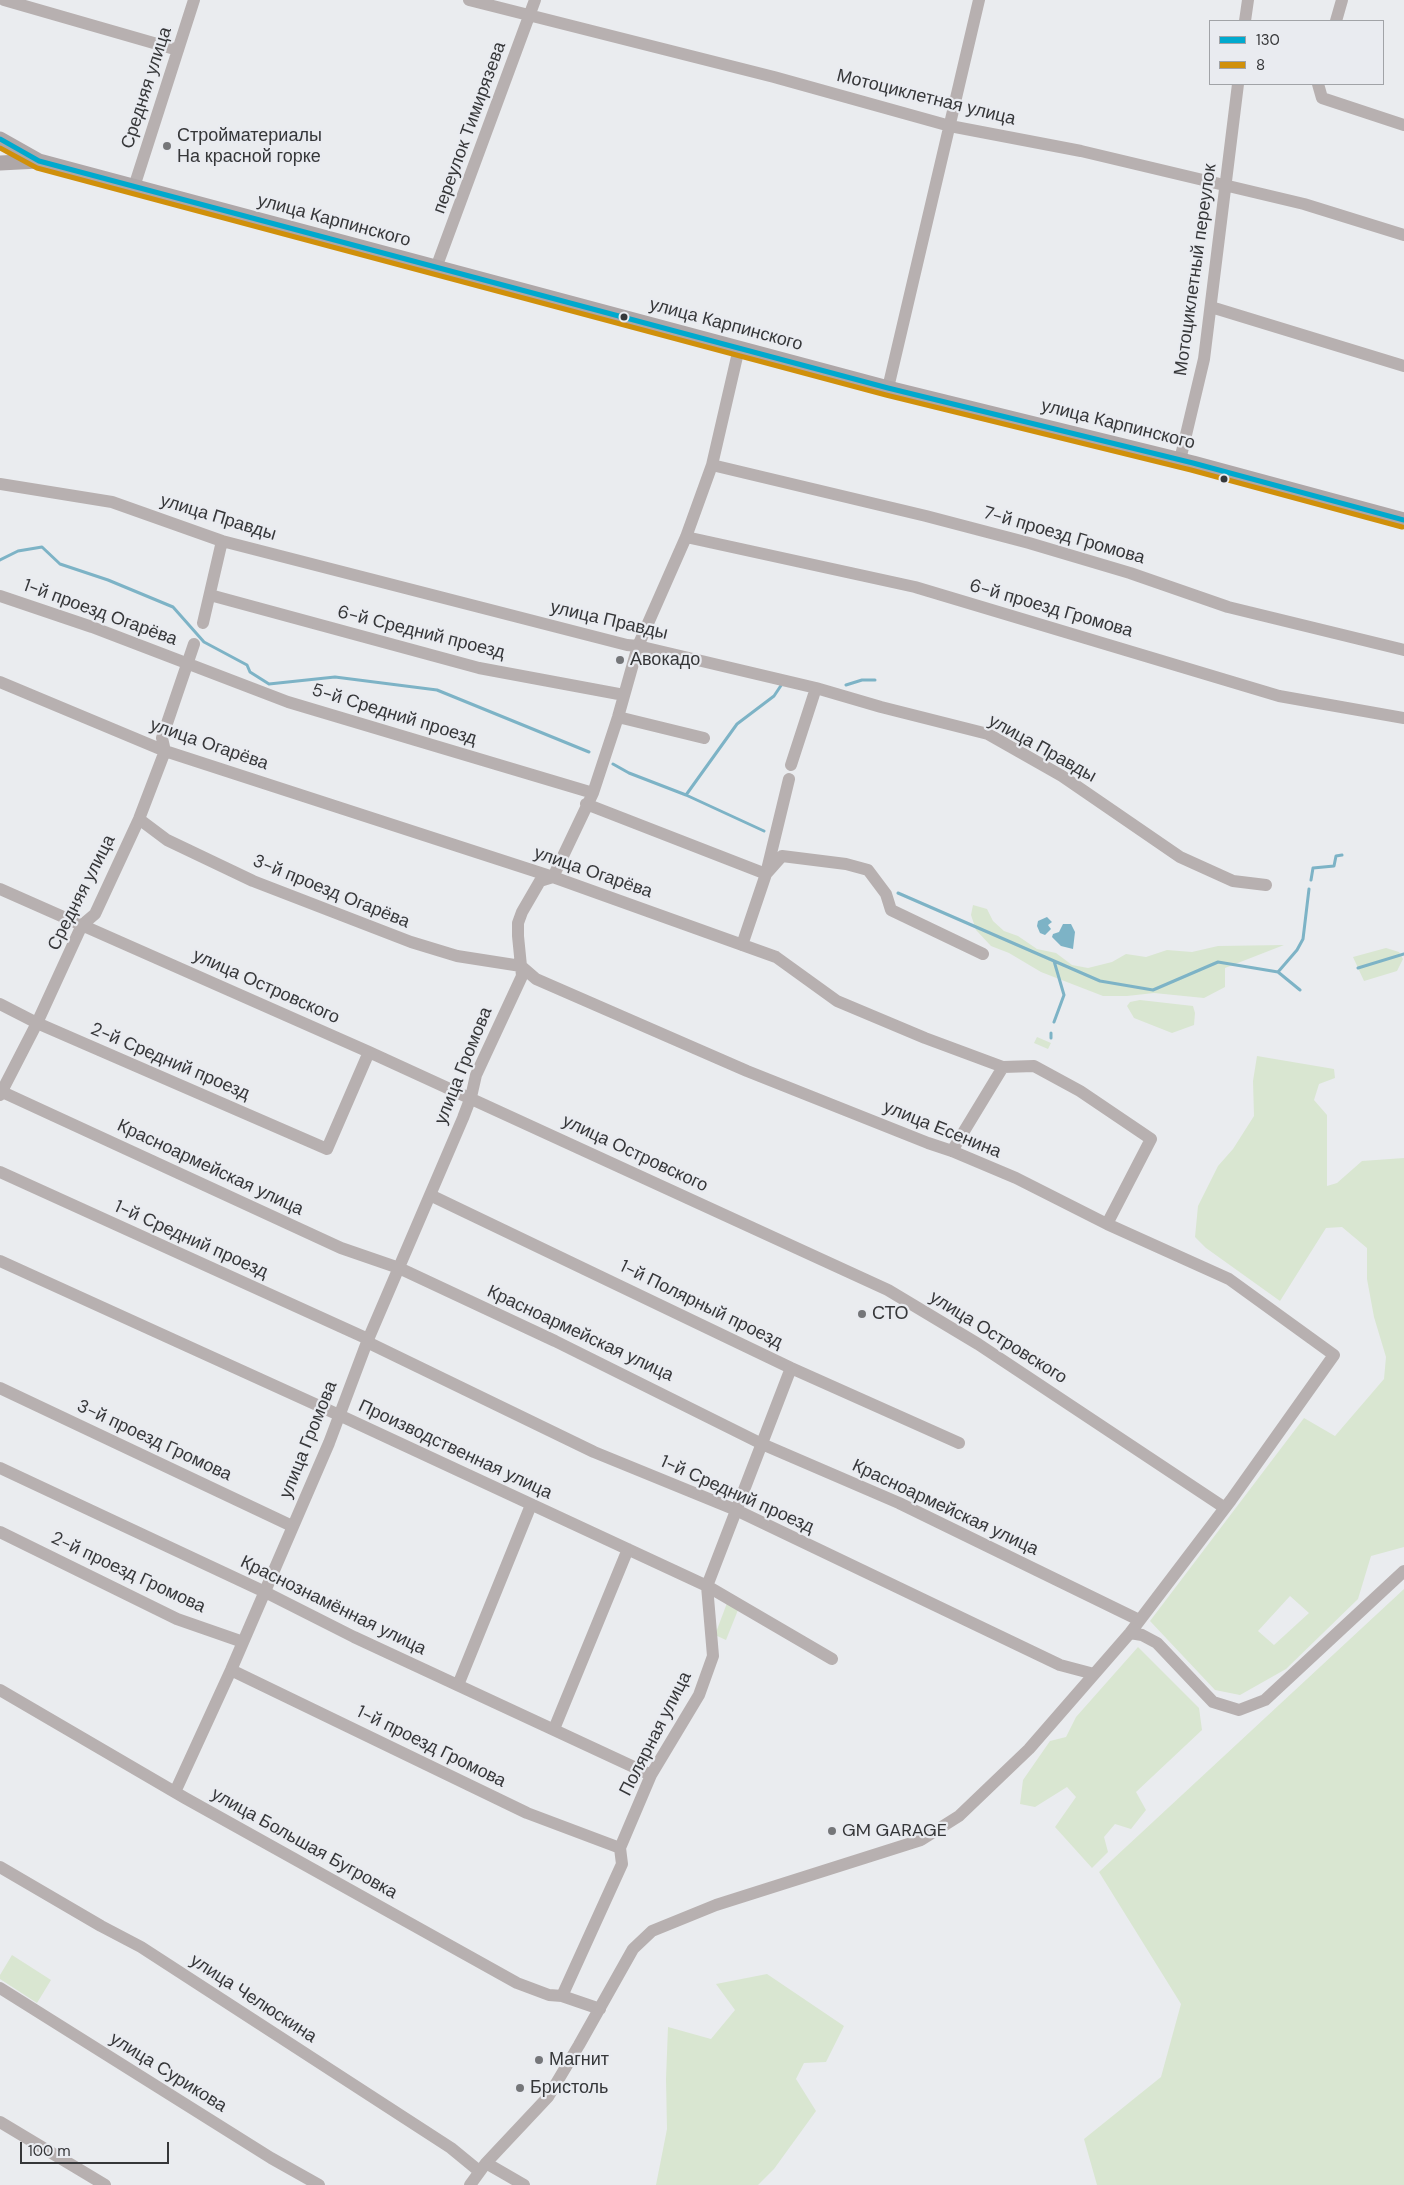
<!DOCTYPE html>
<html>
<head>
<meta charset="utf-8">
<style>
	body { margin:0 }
	#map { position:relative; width:1404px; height:2185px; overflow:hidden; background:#eaecef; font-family:"DM Sans",sans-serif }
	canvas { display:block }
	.legend { position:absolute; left:1209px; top:20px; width:175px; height:65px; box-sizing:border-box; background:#e9ebf0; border:1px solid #a1a3a7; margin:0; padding:6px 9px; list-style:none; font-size:15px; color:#363739 }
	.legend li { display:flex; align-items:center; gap:10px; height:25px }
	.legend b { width:25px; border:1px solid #a1a3a7 }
	.scale { position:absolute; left:20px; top:2142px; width:149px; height:22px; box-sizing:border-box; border:2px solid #363739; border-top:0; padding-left:6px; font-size:15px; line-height:18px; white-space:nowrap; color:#363739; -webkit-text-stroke:4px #e9ebf0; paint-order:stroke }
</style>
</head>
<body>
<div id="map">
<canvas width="1404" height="2185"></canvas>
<ul class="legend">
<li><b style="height:6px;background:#00a9ce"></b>130</li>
<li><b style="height:6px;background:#d0900b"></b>8</li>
</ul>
<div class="scale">100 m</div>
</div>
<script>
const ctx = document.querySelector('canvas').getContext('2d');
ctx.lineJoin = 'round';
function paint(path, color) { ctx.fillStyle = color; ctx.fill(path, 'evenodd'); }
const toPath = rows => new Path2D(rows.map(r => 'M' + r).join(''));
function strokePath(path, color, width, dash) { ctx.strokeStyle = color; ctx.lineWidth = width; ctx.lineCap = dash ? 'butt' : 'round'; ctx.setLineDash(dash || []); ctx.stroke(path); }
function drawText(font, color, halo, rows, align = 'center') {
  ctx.font = font + ' "DM Sans",sans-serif'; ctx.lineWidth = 4.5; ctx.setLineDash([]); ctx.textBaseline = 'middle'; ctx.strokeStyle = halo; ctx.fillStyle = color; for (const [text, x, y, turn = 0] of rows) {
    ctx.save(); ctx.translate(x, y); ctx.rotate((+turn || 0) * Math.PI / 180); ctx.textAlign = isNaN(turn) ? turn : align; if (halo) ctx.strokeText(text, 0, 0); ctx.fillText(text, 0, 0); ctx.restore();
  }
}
const green = toPath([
	[973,905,987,909,993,921,1004,931,1018,936,1037,949,1056,953,1072,965,1088,968,1112,962,1126,954,1146,957,1167,950,1192,952,1218,946,1284,945,1225,968,1225,987,1204,998,1154,993,1127,996,1103,996,1041,972,1009,953,991,946,976,930,971,915],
	[1386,948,1399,952,1403,959,1397,971,1364,981,1353,957],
	[1140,1000,1193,1006,1195,1013,1194,1025,1172,1033,1134,1018,1127,1006,1130,1002],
	[1037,1037,1051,1043,1048,1049,1034,1043],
	[1257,1056,1334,1069,1335,1078,1319,1084,1314,1100,1327,1115,1327,1186,1337,1183,1362,1161,1404,1158,1404,1547,1371,1556,1358,1599,1286,1669,1240,1695,1215,1690,1150,1621,1304,1418,1335,1436,1384,1379,1386,1357,1374,1317,1367,1279,1367,1248,1342,1227,1326,1228,1280,1301,1206,1248,1195,1237,1198,1206,1218,1166,1233,1149,1254,1116,1253,1081],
	[1290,1596,1309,1613,1274,1645,1258,1631],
	[1404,1589,1404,2185,1097,2185,1084,2139,1161,2077,1181,2004,1099,1872],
	[727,1603,738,1610,726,1640,715,1635],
	[1138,1647,1199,1708,1202,1730,1136,1792,1146,1810,1131,1829,1115,1824,1104,1837,1108,1852,1092,1868,1055,1827,1076,1797,1067,1787,1035,1807,1020,1804,1023,1780,1050,1741,1066,1737,1076,1717],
	[12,1955,51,1980,37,2003,0,1979,0,1975],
	[767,1974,844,2026,826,2062,804,2063,796,2079,816,2111,774,2169,758,2185,656,2185,667,2129,666,2079,668,2027,711,2039,735,2010,716,1984]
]);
const water = toPath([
	[1047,917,1052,922,1048,925,1051,929,1045,935,1040,933,1037,926,1038,921],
	[1063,924,1071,924,1075,932,1073,949,1061,946,1052,937,1053,934,1059,932]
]);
const stream = toPath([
	[0,560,18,551,42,547,60,564,108,580,173,607,204,642,247,665,250,672,269,684,335,677,437,690,589,752],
	[846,685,862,680,875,680],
	[613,764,629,773,686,795,764,831],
	[686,795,737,724,774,696,782,684],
	[1311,880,1313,868,1334,866,1336,856,1342,855],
	[898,893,1100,981,1153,990,1218,962,1278,972,1297,950,1303,939,1309,889],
	[1054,961,1064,995,1054,1022],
	[1358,968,1404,954],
	[1278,972,1300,990],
	[1051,1038,1051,1033]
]);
const minor = toPath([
	[4,0,178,50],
	[469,0,774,77,950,126,1081,151,1304,204,1404,235],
	[1245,21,1248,0],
	[1336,21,1342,0],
	[1318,84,1322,98,1404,125],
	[134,187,194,0],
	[436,268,535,0],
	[1211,307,1404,366],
	[888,388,979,0],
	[1180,460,1204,359,1238,84],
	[712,465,926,516,1029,543,1130,573,1228,607,1404,650],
	[0,484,112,502,222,541,627,645,638,646,816,688,881,707,988,734,1062,776,1180,857,1233,881,1266,885],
	[686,537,915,587,1279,696,1404,718],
	[210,595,479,668,624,695],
	[0,596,92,627,288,702,593,793],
	[203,623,222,541],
	[0,682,165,751,553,877,776,957,837,1001,925,1038,1003,1067,1034,1066,1080,1091,1151,1139,1107,1224],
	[618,717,704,738],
	[791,765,816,688],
	[586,804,766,874,782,856,846,864,868,870,886,894,891,910,983,954],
	[139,819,167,840,253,881,411,942,457,956,521,966,536,979,747,1071,928,1143,952,1151,1016,1178,1107,1224,1229,1279,1334,1355,1231,1500,1130,1633,1029,1749,959,1816,921,1840,716,1905,652,1931,633,1949,579,2045,548,2097,486,2163,470,2185],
	[0,889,369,1052,888,1290,978,1344,1225,1508],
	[742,945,766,874,789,779],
	[0,1004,37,1023,327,1149,369,1052],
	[0,1091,341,1248,399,1268,555,1341,762,1444,899,1503,1139,1620],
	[0,1095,37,1023,82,925,95,914,139,819,165,751,162,738,194,644],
	[952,1151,1003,1067],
	[0,1172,368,1339],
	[430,1195,791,1368,959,1443],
	[0,1261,339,1415,707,1586,832,1659],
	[367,1342,594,1452,736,1510,1060,1665,1094,1674],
	[0,1388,292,1526],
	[0,1468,265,1592,354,1637,651,1775],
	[0,1532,177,1619,243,1642],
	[1130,1633,1142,1635,1157,1643,1213,1702,1239,1710,1265,1700,1404,1571],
	[231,1670,527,1813,620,1848],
	[458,1685,531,1505],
	[0,1690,185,1798,517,1983,549,1995,562,1996,600,2009],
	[554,1729,628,1549],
	[175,1792,231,1670,329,1443,367,1342,463,1118,471,1097,476,1075,522,976,518,936,518,923,522,912,540,881,553,877,593,793,618,717,638,646,686,537,712,465,739,348],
	[0,1867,101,1926,141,1947,451,2148,479,2171],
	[0,1988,271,2158,319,2185],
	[562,1996,622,1864,620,1848,651,1775,699,1695,713,1656,707,1586,791,1368],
	[0,2122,105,2185],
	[486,2163,524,2185]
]);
const major = toPath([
	[0,139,39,161,888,388,1193,463,1404,520],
	[0,163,39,161]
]);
const bus1 = toPath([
	[0,139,39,161,888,388,1193,463,1404,520]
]);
const bus2 = toPath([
	[0,148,37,168,886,395,1191,470,1402,527]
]);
const markers = [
	[167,146,5,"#757679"],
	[624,317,4.5,"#363739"],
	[1224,479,4.5,"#363739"],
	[620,660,5,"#757679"],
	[862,1314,5,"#757679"],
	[832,1831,5,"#757679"],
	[539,2060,5,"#757679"],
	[520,2088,5,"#757679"]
];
const streetNames = [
	["Средняя улица",147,88,-72],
	["Мотоциклетная улица",926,98,14],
	["переулок Тимирязева",470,128,-70],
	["улица Карпинского",334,221,15],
	["Мотоциклетный переулок",1196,270,-82],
	["улица Карпинского",726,325,15],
	["улица Карпинского",1118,425,14],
	["улица Правды",218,518,17],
	["7-й проезд Громова",1064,536,16],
	["6-й проезд Громова",1051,609,16],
	["1-й проезд Огарёва",100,613,20],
	["улица Правды",609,621,13],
	["6-й Средний проезд",421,633,14],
	["5-й Средний проезд",394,715,17],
	["улица Огарёва",209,745,19],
	["улица Правды",1042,749,29],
	["улица Огарёва",593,873,19],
	["3-й проезд Огарёва",331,892,22],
	["Средняя улица",82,893,-63],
	["улица Островского",266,987,24],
	["2-й Средний проезд",170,1062,23],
	["улица Громова",464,1066,-68],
	["улица Есенина",942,1130,22],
	["улица Островского",635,1154,25],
	["Красноармейская улица",210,1168,25],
	["1-й Средний проезд",191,1240,24],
	["1-й Полярный проезд",701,1305,26],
	["Красноармейская улица",580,1334,25],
	["улица Островского",998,1338,32],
	["улица Громова",309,1440,-68],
	["3-й проезд Громова",154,1441,25],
	["Производственная улица",455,1450,25],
	["1-й Средний проезд",737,1495,24],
	["Красноармейская улица",945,1508,25],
	["2-й проезд Громова",128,1573,25],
	["Краснознамённая улица",333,1606,26],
	["Полярная улица",656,1734,-63],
	["1-й проезд Громова",431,1747,26],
	["улица Большая Бугровка",304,1844,29],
	["улица Челюскина",253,1999,33],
	["улица Сурикова",168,2073,32]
];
const poiNames = [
	["Стройматериалы",177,136],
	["На красной горке",177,157],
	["Авокадо",630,660],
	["СТО",872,1314],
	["GM GARAGE",842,1831],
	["Магнит",549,2060],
	["Бристоль",530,2088]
];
paint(green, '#d9e6d1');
paint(water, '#7db3c6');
strokePath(stream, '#7db3c6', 3);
strokePath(minor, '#b7b0b0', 12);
strokePath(major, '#aea7a8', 15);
strokePath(bus1, '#00a9ce', 5);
strokePath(bus2, '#d0900b', 5);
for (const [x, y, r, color] of markers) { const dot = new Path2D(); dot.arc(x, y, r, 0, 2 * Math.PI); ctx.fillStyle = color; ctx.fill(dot); strokePath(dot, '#e9ebf0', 2); }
drawText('18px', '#363739', '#e9ebf0', streetNames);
drawText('18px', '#363739', '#e9ebf0', poiNames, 'left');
</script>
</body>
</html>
